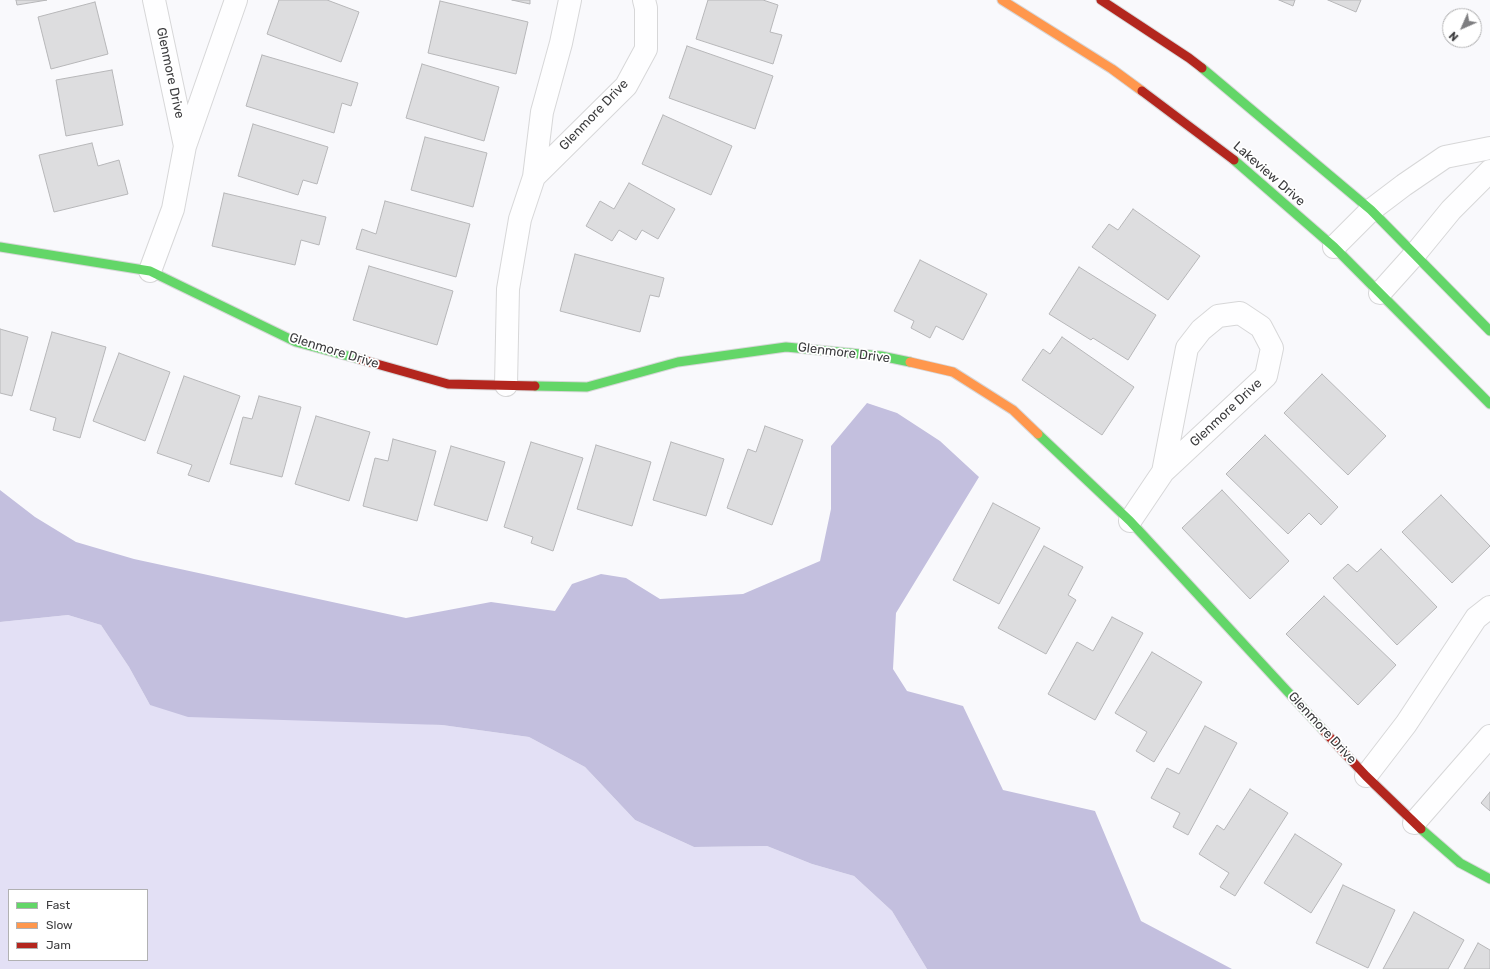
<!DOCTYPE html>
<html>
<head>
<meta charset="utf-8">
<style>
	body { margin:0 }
	#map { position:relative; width:1490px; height:969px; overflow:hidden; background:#f9f9fc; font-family:Rubik,sans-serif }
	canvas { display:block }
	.legend { position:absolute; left:8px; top:889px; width:140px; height:72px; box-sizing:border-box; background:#fff; border:1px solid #b1b1b2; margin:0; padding:5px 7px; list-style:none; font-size:12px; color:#3c3c3e }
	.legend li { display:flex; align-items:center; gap:8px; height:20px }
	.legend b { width:20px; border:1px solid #b1b1b2 }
	.north { position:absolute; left:1442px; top:8px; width:40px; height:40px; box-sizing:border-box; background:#fff; border:1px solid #b1b1b2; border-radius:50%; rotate:225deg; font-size:11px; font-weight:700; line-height:16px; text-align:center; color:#3c3c3e }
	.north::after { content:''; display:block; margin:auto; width:14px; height:18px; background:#7e7e80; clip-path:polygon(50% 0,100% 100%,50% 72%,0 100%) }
</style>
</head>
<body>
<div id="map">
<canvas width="1490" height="969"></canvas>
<ul class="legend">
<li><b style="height:5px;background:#63d668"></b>Fast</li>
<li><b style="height:5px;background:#ff974d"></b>Slow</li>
<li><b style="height:5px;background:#b3261e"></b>Jam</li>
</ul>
<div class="north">N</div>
</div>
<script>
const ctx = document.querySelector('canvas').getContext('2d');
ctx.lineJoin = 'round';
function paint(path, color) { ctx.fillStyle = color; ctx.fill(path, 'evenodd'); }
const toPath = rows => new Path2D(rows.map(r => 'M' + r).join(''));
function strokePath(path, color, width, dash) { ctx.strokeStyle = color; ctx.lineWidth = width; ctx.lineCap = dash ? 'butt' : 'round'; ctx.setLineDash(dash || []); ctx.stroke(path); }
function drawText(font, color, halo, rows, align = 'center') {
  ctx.font = font + ' Rubik,sans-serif'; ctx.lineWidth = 3.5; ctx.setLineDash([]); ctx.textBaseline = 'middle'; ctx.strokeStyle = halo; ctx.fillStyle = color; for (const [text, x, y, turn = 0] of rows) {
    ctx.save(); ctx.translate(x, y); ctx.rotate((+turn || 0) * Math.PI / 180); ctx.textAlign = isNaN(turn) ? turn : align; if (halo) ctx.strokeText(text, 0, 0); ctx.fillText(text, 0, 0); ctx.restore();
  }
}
const green = toPath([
	[68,615,101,625,129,667,150,705,442,725,529,737,585,767,635,820,694,847,767,846,812,864,854,876,892,911,927,969,0,969,0,622],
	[9,890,147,890,147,960,9,960]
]);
const water = toPath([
	[867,403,897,413,940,441,979,477,896,613,893,669,907,691,963,706,1003,790,1095,811,1141,921,1232,969,927,969,892,911,854,876,812,864,767,846,694,847,635,820,585,767,529,737,442,725,188,717,150,705,129,667,101,625,68,615,0,622,0,490,35,517,76,542,134,559,406,618,491,602,555,611,572,584,601,574,626,578,660,599,743,594,820,561,831,509,831,446]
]);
const building = toPath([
	[16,0,47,0,17,5,16,0],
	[279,0,327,0,359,12,341,62,267,34,279,0],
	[512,0,530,0,530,4,512,0],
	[708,0,763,0,778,5,770,32,782,35,773,64,696,39,708,0],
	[1279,0,1295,0,1293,6,1279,0],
	[1328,0,1361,0,1356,12,1328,0],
	[440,1,528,22,516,74,428,53,440,1],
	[95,2,108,54,51,69,38,17,95,2],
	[687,46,773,76,755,129,669,98,687,46],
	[262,55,358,83,351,106,342,103,334,133,246,106,262,55],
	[422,64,499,87,484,141,406,118,422,64],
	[112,70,123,125,66,136,56,80,112,70],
	[663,115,732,146,711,195,642,164,663,115],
	[253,124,328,147,317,184,303,180,298,195,238,176,253,124],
	[425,137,487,153,473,207,411,190,425,137],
	[92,143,98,166,119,160,128,194,54,212,39,155,92,143],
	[629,183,675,209,658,239,642,230,636,240,619,230,612,241,586,226,600,201,614,209,629,183],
	[224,193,326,217,319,245,301,240,295,265,212,246,224,193],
	[385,201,470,224,456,277,356,249,362,229,376,234,385,201],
	[1133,209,1200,256,1168,300,1092,247,1109,224,1118,230,1133,209],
	[575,254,664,278,659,297,650,295,640,332,560,311,575,254],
	[920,260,987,294,963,340,936,326,930,338,911,328,914,321,894,311,920,260],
	[369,266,453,291,437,345,353,320,369,266],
	[1079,267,1156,315,1128,360,1093,338,1091,340,1049,314,1079,267],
	[0,329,28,337,12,396,0,393,0,329],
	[52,332,106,347,80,438,53,430,56,418,30,410,52,332],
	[1062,337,1134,387,1102,435,1022,380,1043,349,1050,354,1062,337],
	[119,353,170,372,145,441,93,421,119,353],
	[1322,374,1386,436,1348,475,1284,413,1322,374],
	[184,376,240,396,209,482,188,475,192,465,157,453,184,376],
	[259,396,301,407,282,477,230,464,243,417,252,419,259,396],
	[316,416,370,432,349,501,295,484,316,416],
	[765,426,803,440,772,525,727,508,748,449,756,452,765,426],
	[1265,435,1338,507,1321,525,1309,513,1288,534,1226,474,1265,435],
	[393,439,436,451,417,521,363,506,375,458,388,461,393,439],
	[531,442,583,458,553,551,531,543,533,537,504,527,531,442],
	[671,442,724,459,706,516,653,500,671,442],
	[596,445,651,462,632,526,577,509,596,445],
	[451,446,505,462,487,521,434,505,451,446],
	[1222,490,1289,561,1250,599,1182,528,1222,490],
	[1441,495,1490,546,1452,583,1402,532,1441,495],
	[993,503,1040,528,999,604,953,580,993,503],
	[1044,546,1083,567,1068,595,1076,600,1046,654,998,628,1044,546],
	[1381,549,1437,607,1397,645,1333,578,1348,564,1357,572,1381,549],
	[1324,596,1396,665,1358,705,1286,634,1324,596],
	[1112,617,1143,633,1095,720,1048,694,1077,642,1093,651,1112,617],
	[1152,652,1202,682,1154,762,1136,751,1147,732,1115,713,1152,652],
	[1205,726,1237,743,1188,835,1173,827,1180,813,1151,798,1167,768,1179,774,1205,726],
	[1250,789,1288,813,1235,896,1220,887,1229,873,1199,854,1217,825,1224,830,1250,789],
	[1490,792,1490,811,1481,803,1490,792],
	[1295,834,1342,864,1311,913,1264,883,1295,834],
	[1343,885,1395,910,1368,968,1316,943,1343,885],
	[1414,912,1464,940,1448,969,1383,969,1414,912],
	[1478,943,1490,950,1490,969,1464,969,1478,943]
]);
const street = toPath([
	[154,0,185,146],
	[534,177,626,86,646,49,646,8,644,0],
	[1334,247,1371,210,1404,185,1445,157,1490,148],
	[150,271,173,209,185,146,236,0],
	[1380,293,1415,254,1451,210,1490,171],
	[506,385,508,289,520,219,534,177,542,112,561,43,570,0],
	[1130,521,1163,472,1187,348,1201,330,1218,316,1240,313,1261,327,1272,348,1266,376,1163,472],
	[1366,776,1406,724,1476,618,1490,607],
	[1414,823,1490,736]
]);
const fast = toPath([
	[1202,68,1371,210,1490,331],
	[1234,160,1334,247,1490,404],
	[0,247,150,271,296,342,359,359],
	[535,386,587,387,678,362,786,347,881,356,910,362],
	[1038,434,1130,521,1324,731],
	[1421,829,1460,863,1490,879]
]);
const slow = toPath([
	[1002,0,1112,69,1142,91],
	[910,362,953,372,1013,410,1038,434]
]);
const jam = toPath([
	[1101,0,1189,58,1202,68],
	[1142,91,1234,160],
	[359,359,448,384,535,386],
	[1324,731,1366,776,1421,829]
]);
const streetNames = [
	["Glenmore Drive",170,73,78],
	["Glenmore Drive",594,115,-46],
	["Lakeview Drive",1269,174,41],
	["Glenmore Drive",334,351,17],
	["Glenmore Drive",844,353,7],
	["Glenmore Drive",1226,413,-43],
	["Glenmore Drive",1322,728,47]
];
paint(green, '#e3e0f5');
paint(water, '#c3bfde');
paint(building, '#dddddf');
strokePath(building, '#b7b7b9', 1);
strokePath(street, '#d7d7d8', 24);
strokePath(fast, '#d7d7d8', 11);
strokePath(slow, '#d7d7d8', 11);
strokePath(jam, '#d7d7d8', 11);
strokePath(street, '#fefeff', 22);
strokePath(fast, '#63d668', 9);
strokePath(slow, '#ff974d', 9);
strokePath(jam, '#b3261e', 9);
drawText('13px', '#3c3c3e', '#fff', streetNames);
</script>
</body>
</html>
